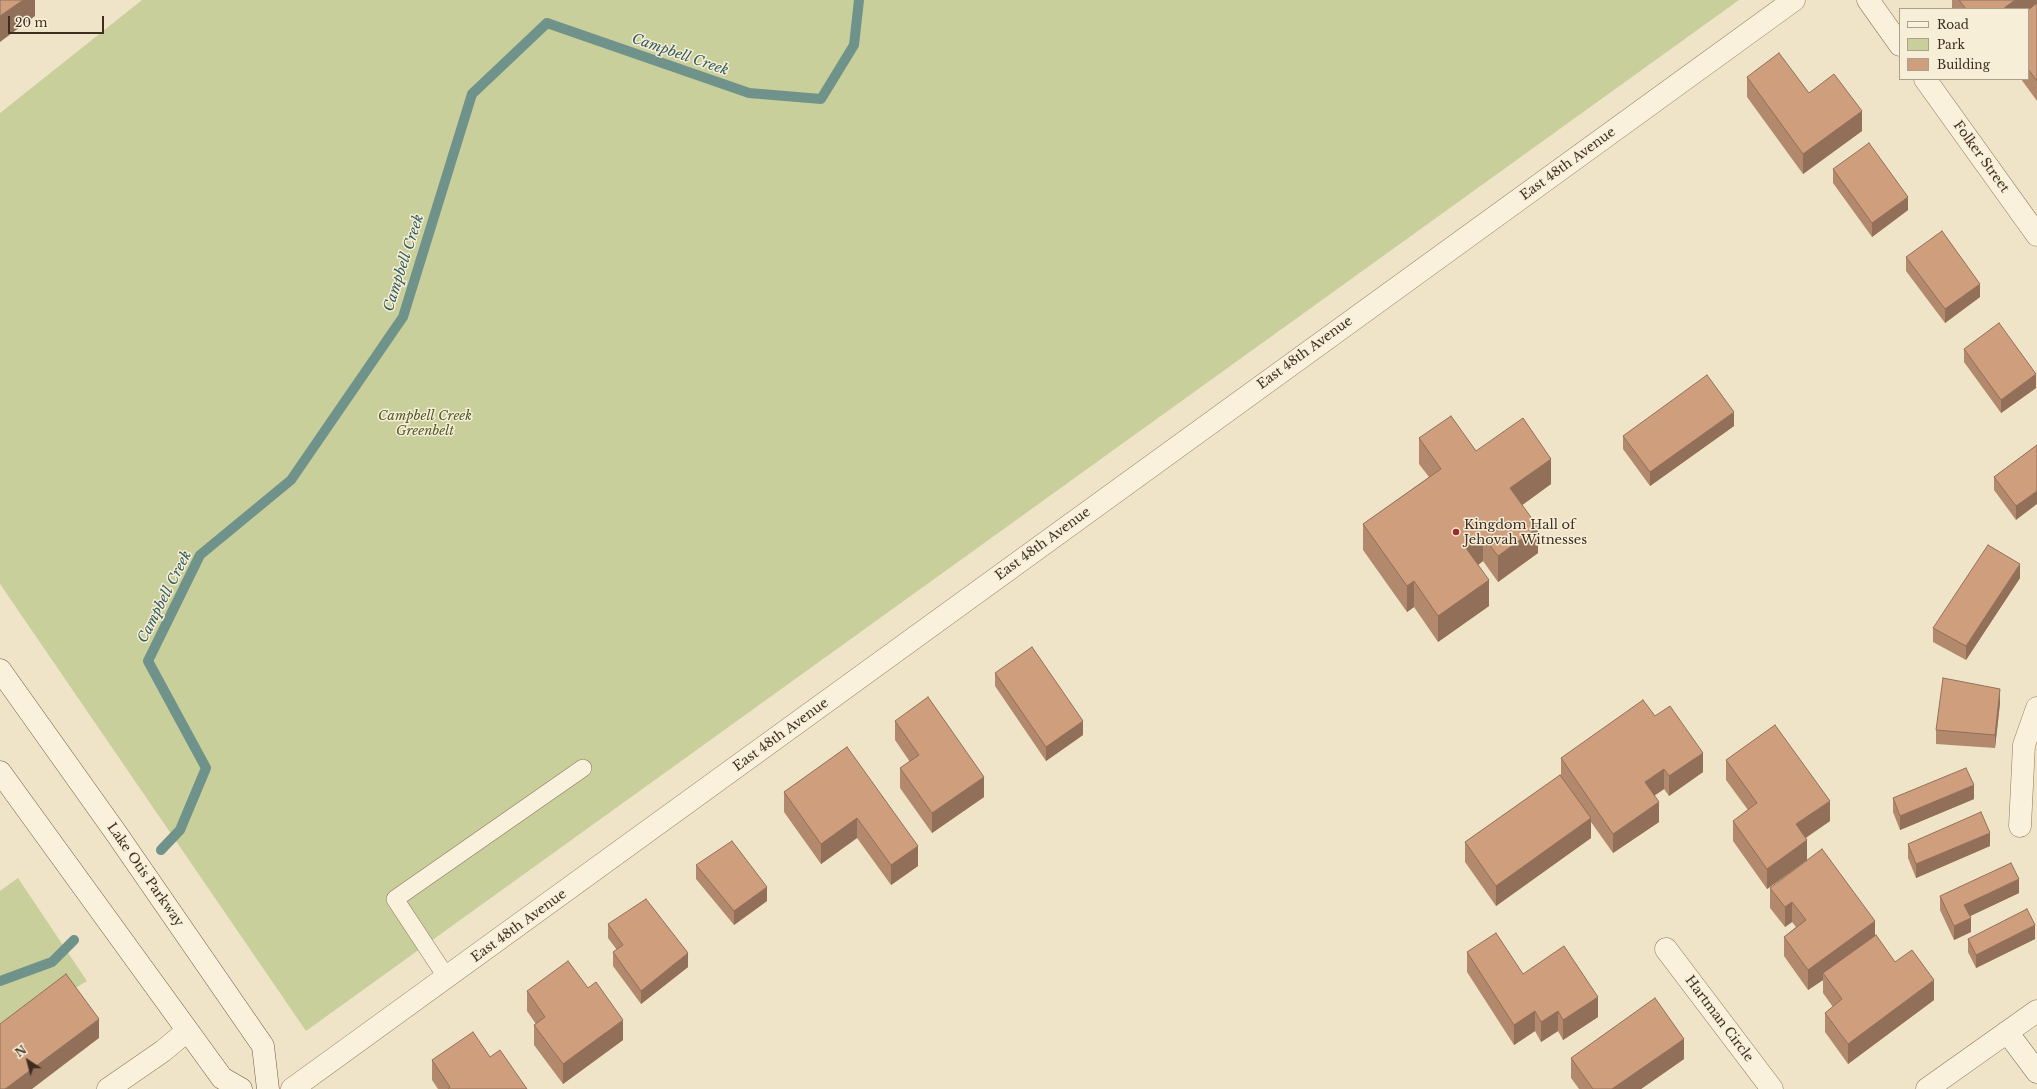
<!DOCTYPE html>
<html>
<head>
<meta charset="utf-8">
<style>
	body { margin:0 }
	#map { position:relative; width:2037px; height:1089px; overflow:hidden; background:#f0e4c8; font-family:"Libre Baskerville",serif }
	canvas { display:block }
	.legend { position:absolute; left:1899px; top:8px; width:130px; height:72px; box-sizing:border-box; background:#f7eed8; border:1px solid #ada18e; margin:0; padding:5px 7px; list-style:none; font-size:12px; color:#3d2e20 }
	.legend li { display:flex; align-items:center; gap:8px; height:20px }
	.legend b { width:20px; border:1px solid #ada18e }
	.north { position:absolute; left:8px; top:1041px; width:40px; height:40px; -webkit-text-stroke:3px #f7eed8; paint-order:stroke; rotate:324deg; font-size:11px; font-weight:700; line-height:16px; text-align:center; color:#3d2e20 }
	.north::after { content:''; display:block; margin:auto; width:14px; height:18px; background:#3d2e20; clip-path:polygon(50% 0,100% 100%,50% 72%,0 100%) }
	.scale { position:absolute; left:8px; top:16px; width:96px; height:18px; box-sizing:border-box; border:2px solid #3d2e20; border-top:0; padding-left:5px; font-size:12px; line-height:14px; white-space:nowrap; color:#3d2e20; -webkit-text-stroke:3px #f7eed8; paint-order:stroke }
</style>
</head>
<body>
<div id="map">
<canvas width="2037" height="1089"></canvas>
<ul class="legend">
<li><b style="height:5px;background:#faf1dc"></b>Road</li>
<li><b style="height:11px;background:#c9cf9b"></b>Park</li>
<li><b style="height:11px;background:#cf9f7d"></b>Building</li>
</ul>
<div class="north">N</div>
<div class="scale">20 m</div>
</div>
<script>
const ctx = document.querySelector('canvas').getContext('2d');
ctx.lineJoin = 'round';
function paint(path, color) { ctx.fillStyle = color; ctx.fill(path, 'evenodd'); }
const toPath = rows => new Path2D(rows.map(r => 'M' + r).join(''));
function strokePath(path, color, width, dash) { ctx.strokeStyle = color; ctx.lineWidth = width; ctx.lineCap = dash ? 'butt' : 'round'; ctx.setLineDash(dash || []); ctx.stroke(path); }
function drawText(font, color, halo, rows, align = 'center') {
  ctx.font = font + ' "Libre Baskerville",serif'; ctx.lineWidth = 3; ctx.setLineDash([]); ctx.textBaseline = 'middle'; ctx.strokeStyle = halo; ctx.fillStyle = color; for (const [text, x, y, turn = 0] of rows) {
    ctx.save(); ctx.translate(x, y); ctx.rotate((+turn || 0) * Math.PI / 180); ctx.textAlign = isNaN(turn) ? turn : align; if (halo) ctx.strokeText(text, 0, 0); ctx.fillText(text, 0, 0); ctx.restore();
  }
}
const green = toPath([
	[142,0,1739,0,306,1031,0,584,0,113],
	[18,878,87,981,0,1034,0,891]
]);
const stream = toPath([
	[161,850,180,830,206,768,148,661,200,555,291,480,403,317,472,94,547,23,749,93,821,99,854,45,859,0],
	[0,981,52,962,74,940]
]);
const service = toPath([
	[447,978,395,899,583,768]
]);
const minor = toPath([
	[1868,0,1900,45],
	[1925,79,2037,235],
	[2020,826,2024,745,2037,708],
	[1666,949,1772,1089],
	[2007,1032,2037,1072],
	[108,1089,163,1051,187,1031],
	[292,1089,1794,0],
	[1927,1089,2037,1011]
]);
const secondary = toPath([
	[0,670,116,833,263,1046,268,1089],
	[0,772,222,1078,241,1089]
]);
const wall = toPath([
	[1952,0,2037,0,2037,101,2021,79,2028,79,2028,9,1952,9],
	[1747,77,1809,93,1862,131,1803,174,1747,97],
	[1833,169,1908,210,1872,237,1833,183],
	[1906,257,1980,297,1945,323,1906,271],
	[1964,349,2036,388,2001,413,1964,362],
	[1734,426,1650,486,1623,449,1623,436],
	[1419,438,1476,451,1551,484,1522,505,1538,553,1498,582,1483,561,1478,565,1489,606,1438,642,1414,607,1407,612,1363,550,1363,524,1429,477,1419,464],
	[2037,445,2016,520,1994,490,1994,477],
	[2020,578,1966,660,1933,642,1933,628],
	[995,673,1083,735,1046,761,995,686],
	[2000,703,1995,748,1936,744,1936,730],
	[1655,716,1703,772,1669,796,1664,789,1655,795,1659,822,1613,853,1591,822,1591,838,1496,906,1465,862,1465,842,1561,775,1561,758],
	[895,721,984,797,932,833,900,788,900,768,910,762,895,740],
	[847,747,918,866,891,885,857,838,821,864,784,812,784,792],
	[1726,760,1830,821,1806,838,1807,860,1767,889,1733,841,1733,821,1748,810,1726,780],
	[1893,798,1974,799,1900,830,1893,812],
	[1908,844,1990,846,1916,878,1908,858],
	[696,865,767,901,734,925,696,879],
	[1770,888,1875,935,1895,962,1934,1000,1848,1064,1825,1032,1825,1013,1833,1007,1823,993,1823,980,1808,990,1784,956,1784,937,1796,927,1792,922,1785,927,1770,908],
	[2019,893,1970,916,1971,932,1954,940,1940,910,1940,896],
	[608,924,688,967,641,1004,613,966,613,952,617,950,608,938],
	[1968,939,2035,939,1976,968,1968,952],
	[1467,952,1523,974,1598,1017,1563,1040,1558,1031,1541,1042,1535,1031,1514,1045,1467,972],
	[527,991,623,1040,563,1084,534,1045,534,1025,536,1024,527,1011],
	[490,1057,527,1089,438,1089,432,1080,432,1060],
	[1571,1058,1684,1059,1641,1089,1579,1089,1571,1078]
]);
const shadedWall = toPath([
	[23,0,35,0,35,16,0,42,0,16],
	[2015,0,2037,0,2037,4,2028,10,2028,9,2003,9],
	[1862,111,1862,131,1803,174,1803,154],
	[1908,197,1908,210,1872,237,1872,223],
	[1980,284,1980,297,1945,323,1945,309],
	[2036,374,2036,388,2001,413,2001,400],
	[1734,412,1734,426,1650,486,1650,472],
	[1551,459,1551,484,1510,514,1510,488],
	[2037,491,2037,504,2016,520,2016,506],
	[1538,527,1538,553,1498,582,1498,556],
	[1483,536,1483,561,1466,574,1466,548],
	[2020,564,2020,578,1966,660,1966,646],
	[1489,580,1489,606,1438,642,1438,616],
	[1414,581,1414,607,1407,612,1407,586],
	[2000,689,2000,703,1995,748,1995,735],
	[1083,721,1083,735,1046,761,1046,747],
	[1703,753,1703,772,1669,796,1669,776],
	[1664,769,1664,789,1645,802,1645,782],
	[984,777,984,797,932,833,932,813],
	[1974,785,1974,799,1900,830,1900,816],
	[1830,801,1830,821,1796,844,1796,824],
	[1659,802,1659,822,1613,853,1613,834],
	[857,818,857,838,821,864,821,844],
	[1591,818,1591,838,1496,906,1496,886],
	[1990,833,1990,846,1916,878,1916,864],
	[1807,840,1807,860,1767,889,1767,869],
	[918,846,918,866,891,885,891,865],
	[2019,879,2019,893,1964,919,1964,905],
	[767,887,767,901,734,925,734,911],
	[1792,902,1792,922,1785,927,1785,907],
	[1971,918,1971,932,1954,940,1954,926],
	[1875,921,1875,941,1823,973,1823,980,1808,990,1808,970],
	[2035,925,2035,939,1976,968,1976,955],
	[688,953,688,967,641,1004,641,991],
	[1934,980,1934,1000,1848,1064,1848,1044],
	[1598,997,1598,1017,1563,1040,1563,1020],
	[1535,1011,1535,1031,1514,1045,1514,1025],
	[1558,1011,1558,1031,1541,1042,1541,1022],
	[99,1019,99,1038,32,1089,5,1089],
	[623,1020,623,1040,563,1084,563,1064],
	[1684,1039,1684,1059,1641,1089,1612,1089]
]);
const building = toPath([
	[0,0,23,0,0,16,0,0],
	[1959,0,2015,0,2003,9,1966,9,1959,0],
	[2037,3,2037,81,2028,69,2028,10,2037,3],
	[1779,53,1809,93,1834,74,1862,111,1803,154,1747,77,1779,53],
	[1869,143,1908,197,1872,223,1833,169,1869,143],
	[1942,231,1980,284,1945,309,1906,257,1942,231],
	[1999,323,2036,374,2001,400,1964,349,1999,323],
	[1707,375,1734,412,1650,472,1623,436,1707,375],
	[1451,416,1476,451,1523,418,1551,459,1510,488,1538,527,1498,556,1483,536,1466,548,1489,580,1438,616,1414,581,1407,586,1363,524,1441,469,1419,438,1451,416],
	[2037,445,2037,491,2016,506,1994,477,2037,445],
	[1988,545,2020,564,1966,646,1933,628,1988,545],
	[1032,647,1083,721,1046,747,995,673,1032,647],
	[1943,678,2000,689,1995,735,1936,730,1943,678],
	[928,697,984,777,932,813,900,768,919,755,895,721,928,697],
	[1643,700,1655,716,1670,706,1703,753,1669,776,1664,769,1645,782,1659,802,1613,834,1561,758,1643,700],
	[1775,725,1830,801,1796,824,1807,840,1767,869,1733,821,1757,803,1726,760,1775,725],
	[847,747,918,846,891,865,857,818,821,844,784,792,847,747],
	[1966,768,1974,785,1900,816,1893,798,1966,768],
	[1560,775,1591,818,1496,886,1465,842,1560,775],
	[1981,812,1990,833,1916,864,1908,844,1981,812],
	[732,841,767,887,734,911,696,865,732,841],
	[1822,849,1875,921,1808,970,1784,937,1806,920,1792,902,1785,907,1770,888,1822,849],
	[2011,863,2019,879,1964,905,1971,918,1954,926,1940,896,2011,863],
	[646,899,688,953,641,991,613,952,623,945,608,924,646,899],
	[2027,909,2035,925,1976,955,1968,939,2027,909],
	[1496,933,1523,974,1564,946,1598,997,1563,1020,1558,1011,1541,1022,1535,1011,1514,1025,1467,952,1496,933],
	[1876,935,1895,962,1912,950,1934,980,1848,1044,1825,1013,1842,999,1823,973,1876,935],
	[568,961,588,988,596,982,623,1020,563,1064,534,1025,545,1017,527,991,568,961],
	[66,974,99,1019,5,1089,0,1089,0,1024,66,974],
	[1655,998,1684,1039,1612,1089,1593,1089,1571,1058,1655,998],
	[473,1032,490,1057,500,1050,527,1089,448,1089,450,1087,432,1060,473,1032]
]);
const markers = [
	[1456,532,4,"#9e2a2b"]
];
const streetNames = [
	["Folker Street",1981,157,54],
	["East 48th Avenue",1568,164,-36],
	["East 48th Avenue",1305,353,-36],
	["East 48th Avenue",1043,544,-36],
	["East 48th Avenue",781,735,-36],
	["Lake Otis Parkway",145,875,55],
	["East 48th Avenue",519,926,-36],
	["Hartman Circle",1719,1019,53]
];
const parkNames = [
	["Campbell Creek",425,416],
	["Greenbelt",425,431]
];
const poiNames = [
	["Kingdom Hall of",1464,525],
	["Jehovah Witnesses",1464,540]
];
const waterNames = [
	["Campbell Creek",680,55,19],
	["Campbell Creek",404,263,-72],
	["Campbell Creek",165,597,-63]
];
paint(green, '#c9cf9b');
strokePath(stream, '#6f938a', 10);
strokePath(service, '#8d765c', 18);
strokePath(minor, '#8d765c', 23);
strokePath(secondary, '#6f573f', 23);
strokePath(service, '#faf1dc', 17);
strokePath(minor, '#faf1dc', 22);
strokePath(secondary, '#faf1dc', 22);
paint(wall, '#b2896c');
paint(shadedWall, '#916f58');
paint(building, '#cf9f7d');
strokePath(building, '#916f58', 1);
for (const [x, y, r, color] of markers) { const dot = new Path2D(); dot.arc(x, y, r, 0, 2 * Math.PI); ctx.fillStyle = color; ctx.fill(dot); strokePath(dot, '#f7eed8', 1.5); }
drawText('13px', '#3d2e20', '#f7eed8', streetNames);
drawText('italic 13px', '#4d5a26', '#f7eed8', parkNames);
drawText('13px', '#3d2e20', '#f7eed8', poiNames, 'left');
drawText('italic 14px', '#2f5d5a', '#f7eed8', waterNames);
</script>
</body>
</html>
